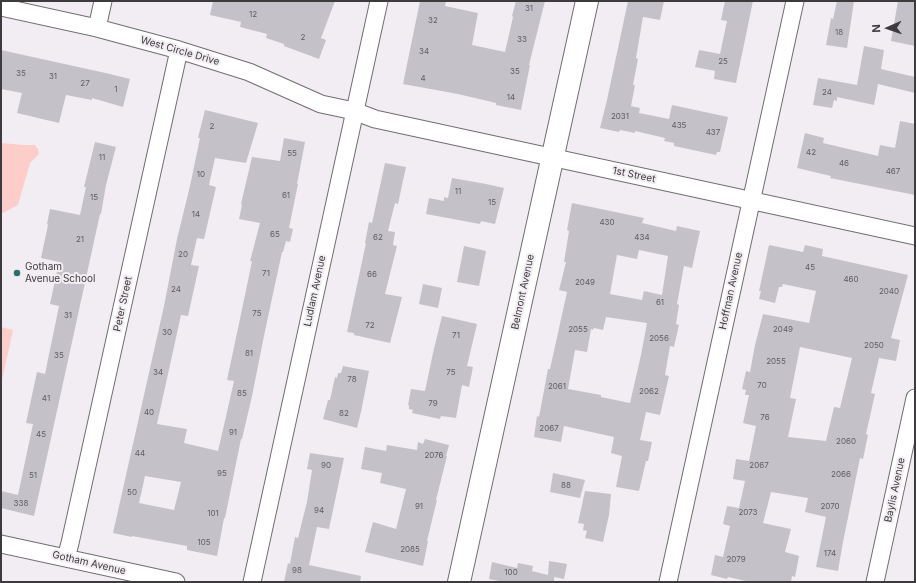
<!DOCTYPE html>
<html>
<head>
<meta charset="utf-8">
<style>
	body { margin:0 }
	#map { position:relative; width:916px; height:583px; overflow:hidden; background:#f2edf2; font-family:Inter,sans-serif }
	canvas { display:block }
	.frame { position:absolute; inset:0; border:2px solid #3d3b3d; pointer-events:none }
	.north { position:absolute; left:868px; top:8px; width:40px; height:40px; -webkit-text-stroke:3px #f2edf2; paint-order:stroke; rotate:268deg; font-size:11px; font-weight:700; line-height:16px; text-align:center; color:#3d3b3d }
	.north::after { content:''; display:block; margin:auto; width:14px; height:18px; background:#3d3b3d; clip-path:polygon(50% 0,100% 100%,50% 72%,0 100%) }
</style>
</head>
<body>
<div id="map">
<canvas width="916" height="583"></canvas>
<div class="frame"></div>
<div class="north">N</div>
</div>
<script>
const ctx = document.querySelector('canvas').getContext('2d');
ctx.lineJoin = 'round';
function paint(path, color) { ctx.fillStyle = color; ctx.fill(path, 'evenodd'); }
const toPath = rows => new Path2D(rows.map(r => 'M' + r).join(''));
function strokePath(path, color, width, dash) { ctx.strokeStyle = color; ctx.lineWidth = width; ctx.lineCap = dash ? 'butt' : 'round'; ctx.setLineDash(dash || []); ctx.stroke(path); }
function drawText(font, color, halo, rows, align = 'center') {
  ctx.font = font + ' Inter,sans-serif'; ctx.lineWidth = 4; ctx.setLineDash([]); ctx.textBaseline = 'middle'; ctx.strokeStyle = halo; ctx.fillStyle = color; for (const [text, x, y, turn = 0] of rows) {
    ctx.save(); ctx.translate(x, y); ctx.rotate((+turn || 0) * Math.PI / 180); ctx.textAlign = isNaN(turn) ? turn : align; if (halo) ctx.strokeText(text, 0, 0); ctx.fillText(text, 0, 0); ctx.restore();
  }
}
const green = toPath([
	[1,143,24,145,35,145,38,149,39,154,30,163,18,205,3,213,1,213],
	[1,327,13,330,2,380,1,380]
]);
const building = toPath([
	[213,1,335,1,321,38,326,40,319,59,284,46,284,44,266,38,267,34,240,27,241,22,210,15],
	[420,1,446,1,445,6,478,13,472,45,505,52,513,17,512,16,516,1,545,1,529,65,530,65,521,110,496,105,496,103,458,94,403,84],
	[628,1,664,1,660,20,643,17,636,58,638,59,633,85,635,85,631,106,640,108,639,113,669,119,672,105,728,117,720,152,717,152,716,155,674,146,674,143,664,141,665,138,635,131,635,133,620,130,619,132,600,128,607,100],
	[725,1,753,1,736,83,714,79,715,71,695,67,699,50,720,54,727,21,721,20],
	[837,1,854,1,847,48,826,45,831,18,833,19],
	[898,1,915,1,915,46,891,41],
	[864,46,884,50,881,69,915,77,915,93,878,84,874,105,837,97,837,101,834,100,832,108,813,105,818,78,857,85],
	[1,50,110,74,130,79,123,107,92,98,92,100,66,95,59,123,17,113,22,93,1,89],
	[205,110,258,123,246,163,215,158,209,185,216,187,204,239,197,238,191,265,199,266,188,316,181,315,157,424,187,429,184,443,218,451,227,412,234,381,227,380,245,295,252,261,250,261,260,223,239,219,242,205,241,204,252,157,280,161,284,138,305,142,297,184,298,184,289,228,293,229,290,242,286,241,283,252,282,252,265,331,252,396,242,439,241,439,225,518,224,518,217,556,187,550,187,546,132,536,132,537,113,533,164,306,177,239,190,186,200,138,198,138],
	[145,476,181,482,174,510,139,503],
	[900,121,915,124,915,195,830,178,831,176,797,168,805,133,824,138,823,143,878,156,880,145,895,148],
	[95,142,116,147,106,185,101,214,100,214,34,516,1,508,1,491,18,495,33,424,26,423,37,372,45,374,59,306,50,304,59,262,41,258,48,225,47,224,50,209,80,215,86,187,84,187],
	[385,163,406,167,398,204,395,203,388,231,395,232,393,245,397,246,385,294,402,297,390,343,354,335,354,333,347,332,366,243,365,243,369,222,372,223],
	[452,178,486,184,504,188,495,224,481,221,480,224,426,214,429,198,444,201,444,197,448,198],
	[572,203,644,218,642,223,676,231,677,226,700,231,692,268,684,266,677,304,679,305,676,324,679,325,674,347,670,346,665,375,669,376,660,415,646,412,640,440,652,442,648,461,646,461,639,491,616,487,622,456,611,453,614,437,564,426,561,442,534,437,537,416,539,417,548,369,550,369,567,292,559,290,566,262,564,262,569,231,567,230],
	[639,250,668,256,662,295,644,291,642,300,610,294,617,255,637,259],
	[606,317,647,323,641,355,630,403,601,397,601,395,568,389,575,350,587,352,591,329,593,330,594,328,603,330],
	[769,245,803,252,805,245,823,249,822,256,908,275,891,338,900,340,896,361,879,358,871,393,875,394,866,434,868,435,863,459,860,458,843,542,838,571,816,567,826,517,805,512,808,498,771,492,763,523,791,529,785,552,799,556,795,577,792,576,791,582,750,582,728,577,727,579,711,575,715,555,723,557,730,526,723,524,727,506,739,508,745,481,733,479,736,459,749,461,756,426,743,423,749,395,745,395,746,390,742,389,746,371,750,372,755,345,763,314,809,323,816,291,783,284,782,287,779,287,775,303,759,299,761,291,759,291],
	[800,347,852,358,840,408,834,407,826,441,788,437,796,399,790,398],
	[464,246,486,251,479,286,457,282],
	[423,284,442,288,438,308,419,304],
	[442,316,477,324,467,366,473,367,469,387,462,385,456,418,441,416,440,419,412,413,413,410,409,409,409,405,408,405,411,389,425,391,433,353],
	[343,366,369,371,361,412,357,428,323,419,328,400,330,400,335,377,337,378,338,373,341,373],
	[425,439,449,445,446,456,447,456,436,500,437,500,434,512,427,541,428,541,423,566,365,552,373,522,396,529,406,489,380,483,382,473,361,469,365,447,386,451,387,445,417,450,418,442,423,444],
	[310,453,344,458,329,529,317,527,309,565,361,576,360,582,284,582,288,563,290,564,295,537,298,538,307,502,312,470,307,469],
	[553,473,585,480,580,498,550,492],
	[585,491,611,494,609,515,603,542,585,538,587,531,583,530,584,524,578,523],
	[549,561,567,564,564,579,554,577,554,582,504,582,489,579,492,562,517,568,518,563,533,566,532,571,548,575]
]);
const street = toPath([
	[1,7,97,28,179,50,249,72,321,104,354,111,375,119,915,236],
	[97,28,103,1],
	[1,544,176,582],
	[66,558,70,543,179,50],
	[252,582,379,1],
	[668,582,795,1],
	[875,582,915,398]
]);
const secondary = toPath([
	[459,582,587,1]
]);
const markers = [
	[17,273,4,"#29726c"]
];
const numberNames = [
	["31",529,9],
	["12",253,15],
	["32",433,21],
	["18",839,33],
	["2",303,38],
	["33",522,40],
	["34",424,52],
	["25",723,62],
	["35",515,72],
	["35",21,74],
	["31",53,77],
	["4",423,79],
	["27",85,84],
	["1",116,90],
	["24",827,93],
	["14",511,98],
	["2031",620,117],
	["435",679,126],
	["2",212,127],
	["437",713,133],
	["42",811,153],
	["55",292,154],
	["11",102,158],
	["46",844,164],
	["467",893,172],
	["10",201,175],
	["11",458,192],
	["61",286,196],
	["15",94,198],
	["15",492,203],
	["14",196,215],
	["430",607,223],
	["65",275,235],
	["62",378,238],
	["434",642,238],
	["21",80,240],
	["20",183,255],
	["45",810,268],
	["71",266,274],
	["66",372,275],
	["460",851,280],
	["2049",585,283],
	["24",176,290],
	["2040",889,292],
	["61",660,303],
	["75",257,314],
	["31",68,316],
	["72",370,326],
	["2055",578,330],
	["2049",783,330],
	["30",167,333],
	["71",456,336],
	["2056",659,339],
	["2050",874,346],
	["81",249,354],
	["35",59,356],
	["2055",776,362],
	["34",158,373],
	["75",451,373],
	["78",352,380],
	["70",762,386],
	["2061",557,387],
	["2062",649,392],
	["85",242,394],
	["41",46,399],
	["79",433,404],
	["40",149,413],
	["82",344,414],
	["76",765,418],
	["2067",549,429],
	["91",233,433],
	["45",41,435],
	["2060",846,442],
	["44",140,454],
	["2076",434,456],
	["90",326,466],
	["2067",759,466],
	["95",222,474],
	["2066",841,475],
	["51",33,476],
	["88",566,486],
	["50",132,493],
	["338",21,504],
	["91",419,507],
	["2070",830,507],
	["94",319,511],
	["2073",748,513],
	["101",213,514],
	["105",204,543],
	["2085",410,550],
	["174",830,554],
	["2079",736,560],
	["98",297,571],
	["100",511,573]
];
const streetNames = [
	["West Circle Drive",180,51,16],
	["1st Street",634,175,12],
	["Ludlam Avenue",315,291,-78],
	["Hoffman Avenue",731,291,-78],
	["Belmont Avenue",523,292,-78],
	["Peter Street",123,304,-78],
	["Baylis Avenue",895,490,-78],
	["Gotham Avenue",89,563,13]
];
const poiNames = [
	["Gotham",25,267],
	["Avenue School",25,279]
];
paint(green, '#fdcdca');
paint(building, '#c4c2c8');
strokePath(street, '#726d71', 19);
strokePath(secondary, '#726d71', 24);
strokePath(street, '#fff', 17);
strokePath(secondary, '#fff', 22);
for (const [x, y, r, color] of markers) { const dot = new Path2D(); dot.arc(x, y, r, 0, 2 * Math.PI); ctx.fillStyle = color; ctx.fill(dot); strokePath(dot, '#f2edf2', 1.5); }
drawText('8px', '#5f5d60', null, numberNames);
drawText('10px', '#3d3b3d', '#f2edf2', streetNames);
drawText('10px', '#3d3b3d', '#f2edf2', poiNames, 'left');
</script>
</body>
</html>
